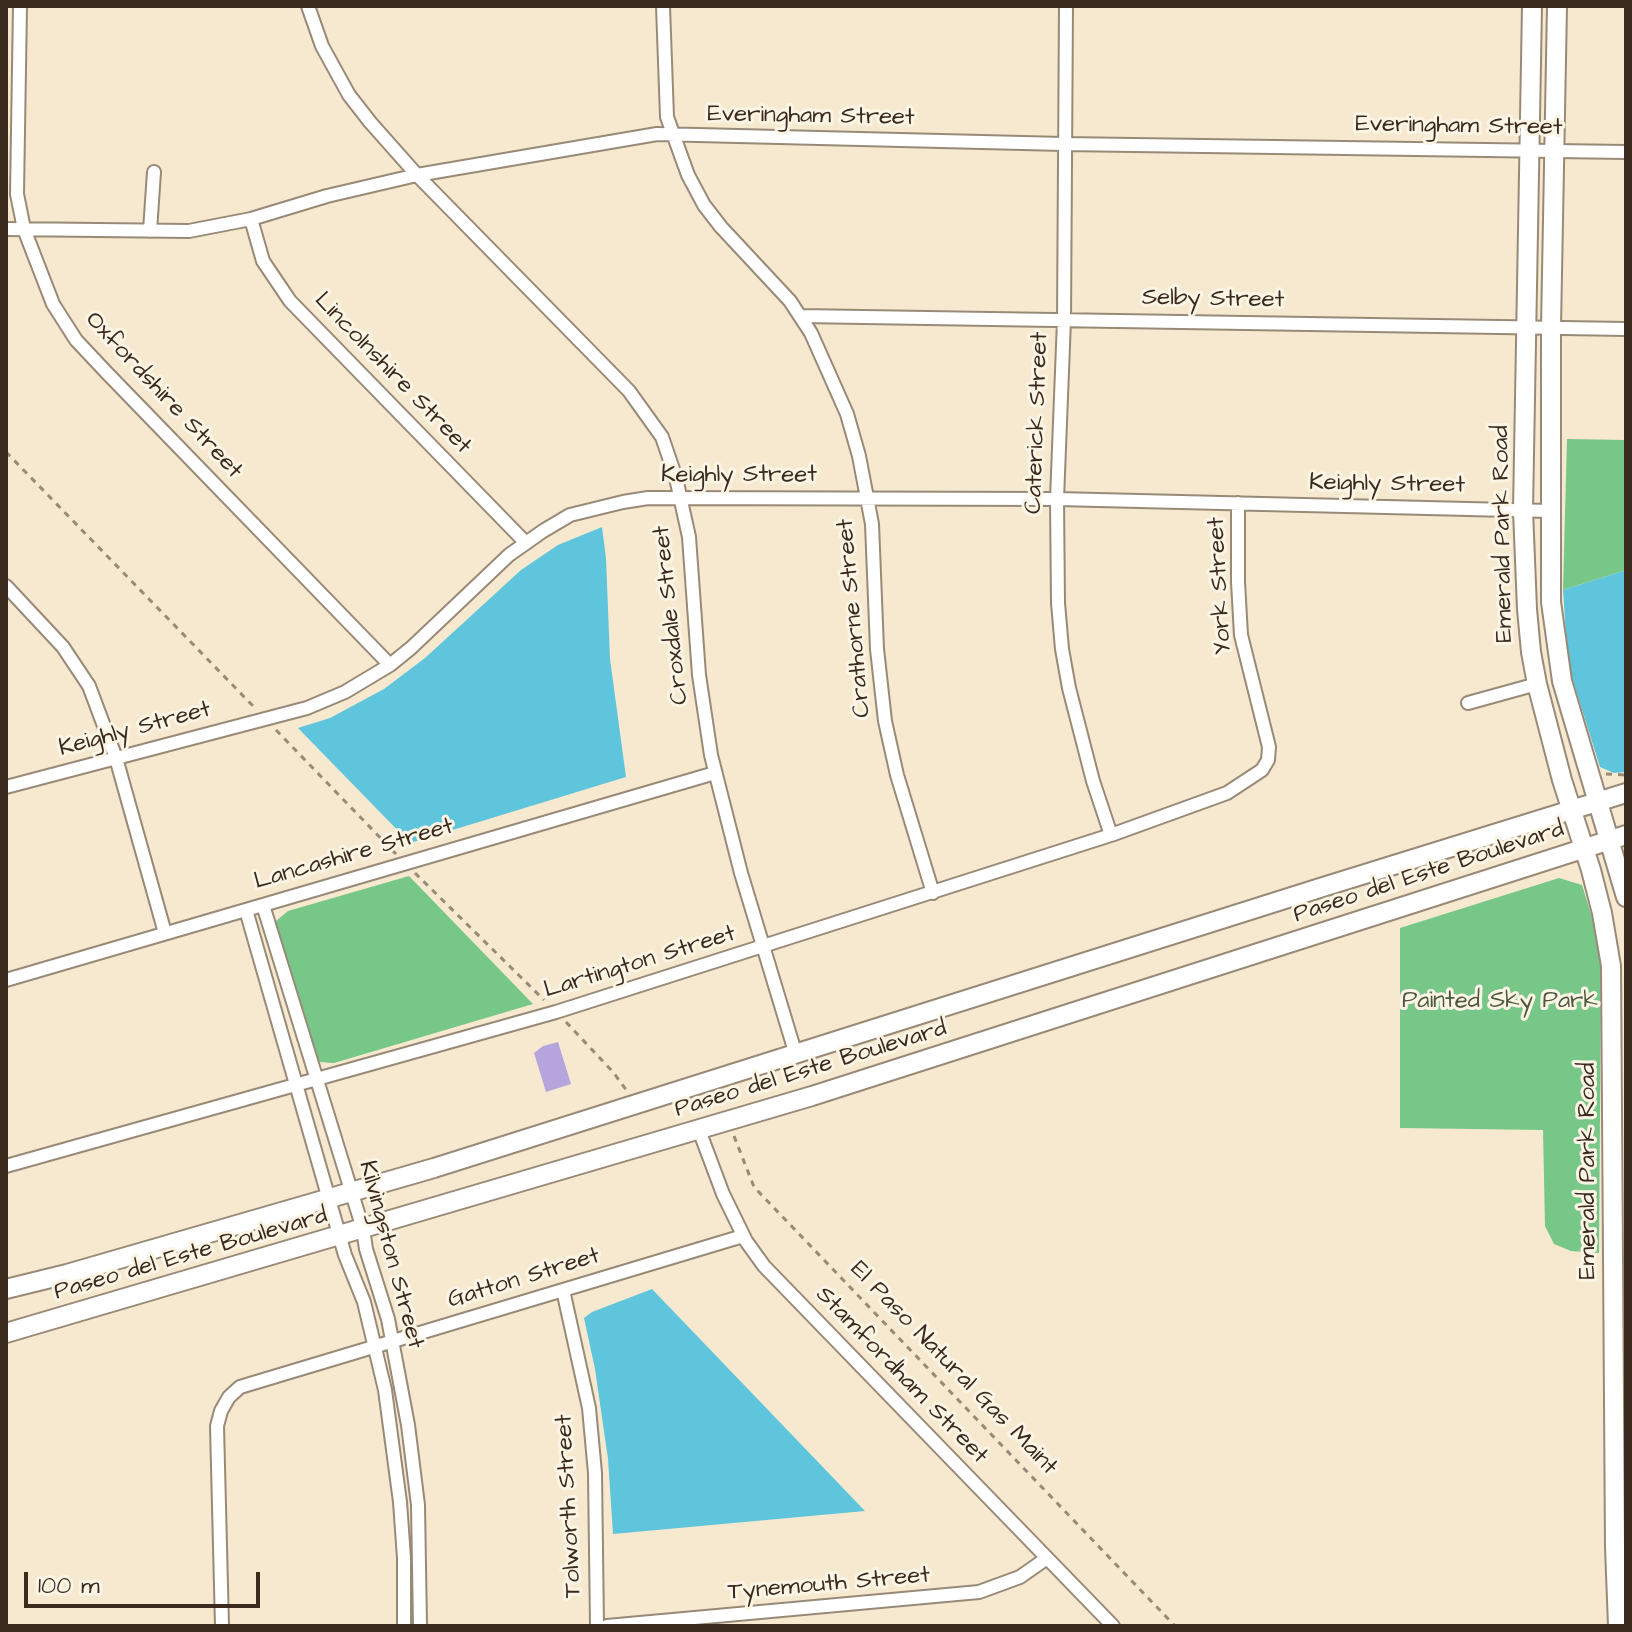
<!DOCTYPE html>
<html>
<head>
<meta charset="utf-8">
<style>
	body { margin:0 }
	#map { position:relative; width:1632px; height:1632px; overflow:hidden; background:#f6e9d0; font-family:"Architects Daughter",sans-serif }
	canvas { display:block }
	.frame { position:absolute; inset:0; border:8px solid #3b2a1e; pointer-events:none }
	.scale { position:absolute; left:24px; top:1572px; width:236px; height:36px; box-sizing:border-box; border:4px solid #3b2a1e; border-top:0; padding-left:10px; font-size:24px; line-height:28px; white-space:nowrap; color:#3b2a1e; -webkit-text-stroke:6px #fcf5e5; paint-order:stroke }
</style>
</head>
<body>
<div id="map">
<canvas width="1632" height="1632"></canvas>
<div class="frame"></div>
<div class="scale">100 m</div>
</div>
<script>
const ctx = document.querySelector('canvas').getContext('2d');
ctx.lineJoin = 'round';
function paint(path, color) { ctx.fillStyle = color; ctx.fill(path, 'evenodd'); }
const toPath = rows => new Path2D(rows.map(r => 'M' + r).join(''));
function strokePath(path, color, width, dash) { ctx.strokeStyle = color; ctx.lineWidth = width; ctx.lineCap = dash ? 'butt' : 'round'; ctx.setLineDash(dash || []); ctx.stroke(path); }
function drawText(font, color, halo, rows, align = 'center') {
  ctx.font = font + ' "Architects Daughter",sans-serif'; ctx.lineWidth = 6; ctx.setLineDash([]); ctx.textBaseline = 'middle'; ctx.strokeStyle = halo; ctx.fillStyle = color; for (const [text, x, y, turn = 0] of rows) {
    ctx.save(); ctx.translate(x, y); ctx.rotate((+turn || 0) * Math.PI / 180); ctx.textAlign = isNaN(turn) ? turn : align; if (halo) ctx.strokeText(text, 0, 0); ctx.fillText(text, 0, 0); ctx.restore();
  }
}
const green = toPath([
	[1567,439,1626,440,1626,570,1563,590],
	[409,876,533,1004,334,1063,319,1062,313,1058,275,924,276,921,288,911],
	[1559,878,1582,885,1599,940,1601,969,1599,1253,1571,1251,1554,1244,1545,1226,1543,1130,1400,1128,1400,928]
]);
const water = toPath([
	[602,527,606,558,610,659,626,777,410,843,298,728,330,718,384,689,425,658,521,570,558,545],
	[1626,570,1626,772,1614,773,1600,767,1568,665,1563,590],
	[652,1289,865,1511,613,1534,608,1459,595,1369,584,1318,592,1312]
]);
const building = toPath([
	[558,1042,571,1084,546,1092,534,1053,543,1046]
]);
const path = toPath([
	[6,452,254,707],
	[276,730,396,854],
	[1606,774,1626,775],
	[415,873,544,1000],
	[566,1022,613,1072,627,1091],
	[734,1136,754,1187,1175,1626]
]);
const street = toPath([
	[20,6,17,194,24,229,53,304,76,340,107,373,390,665],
	[308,6,322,46,333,66,349,95,370,122,417,175,629,391,662,437,676,478,689,537,699,675,711,755,741,873,796,1055],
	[663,6,667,117,688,175,704,205,721,227,790,301,811,333,847,414,859,456,872,524,877,649,885,721,897,775,933,893],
	[1066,6,1064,320,1057,499,1058,603,1062,649,1069,688,1093,781,1111,835],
	[251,219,263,261,290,301,526,543],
	[6,229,189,231,251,219,327,196,417,175,657,134,1063,144,1626,152],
	[150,231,154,172],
	[800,316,1626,329],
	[6,586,63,647,89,686,116,758,165,933],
	[1468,703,1537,684],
	[6,787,307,708,345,692,390,665,411,648,509,555,543,531,570,515,623,502,648,498,1057,499,1550,511],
	[263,905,363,1229,366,1249,388,1319,408,1425,418,1505,420,1626],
	[246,910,345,1255,364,1302,385,1390,400,1502,404,1558,404,1626],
	[6,980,715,773],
	[699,1130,723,1194,746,1241,764,1266,1113,1626],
	[6,1166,556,1012,1111,835,1227,793,1262,770,1268,760,1269,747,1241,635,1238,582,1238,503],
	[563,1290,589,1408,595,1473,597,1626],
	[222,1626,217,1426,221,1411,229,1397,240,1387,743,1236],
	[607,1626,979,1592,1020,1577,1047,1558]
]);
const secondary = toPath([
	[1532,6,1523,510,1527,609,1531,652,1537,684,1562,780,1591,870,1602,913,1611,966,1615,1547,1618,1626],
	[1557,6,1551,327,1551,602,1562,681,1626,897],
	[6,1289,67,1274,434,1168,1323,887,1626,793],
	[6,1333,812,1096,1626,835]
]);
const streetNames = [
	["Everingham Street",811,117,1],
	["Everingham Street",1459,127,1],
	["Selby Street",1213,300,1],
	["Lincolnshire Street",392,374,46],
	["Oxfordshire Street",163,396,47],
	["Caterick Street",1038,423,-88],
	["Keighly Street",739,476],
	["Keighly Street",1387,485,1],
	["Emerald Park Road",1504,534,-91],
	["York Street",1221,586,-93],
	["Croxdale Street",672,615,-96],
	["Crathorne Street",855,618,-95],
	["Keighly Street",135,730,-15],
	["Lancashire Street",354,855,-16],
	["Paseo del Este Boulevard",1429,873,-18],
	["Lartington Street",640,963,-17],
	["Paseo del Este Boulevard",811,1070,-17],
	["Emerald Park Road",1589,1171,-90],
	["Paseo del Este Boulevard",191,1255,-16],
	["Kilvingston Street",390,1255,75],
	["Gatton Street",524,1279,-17],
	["El Paso Natural Gas Maint",953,1369,46],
	["Stamfordham Street",901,1376,46],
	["Tolworth Street",570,1506,-93],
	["Tynemouth Street",829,1585,-5]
];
const parkNames = [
	["Painted Sky Park",1500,1002]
];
paint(green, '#77c788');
paint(water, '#5fc5dd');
paint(building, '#b6a4dd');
strokePath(street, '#988a77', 16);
strokePath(secondary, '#988a77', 22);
strokePath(path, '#988a77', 3, [6, 6]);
strokePath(street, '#fff', 12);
strokePath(secondary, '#fff', 18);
drawText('24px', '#3b2a1e', '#fcf5e5', streetNames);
drawText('24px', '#4d593e', '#fcf5e5', parkNames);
</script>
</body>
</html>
